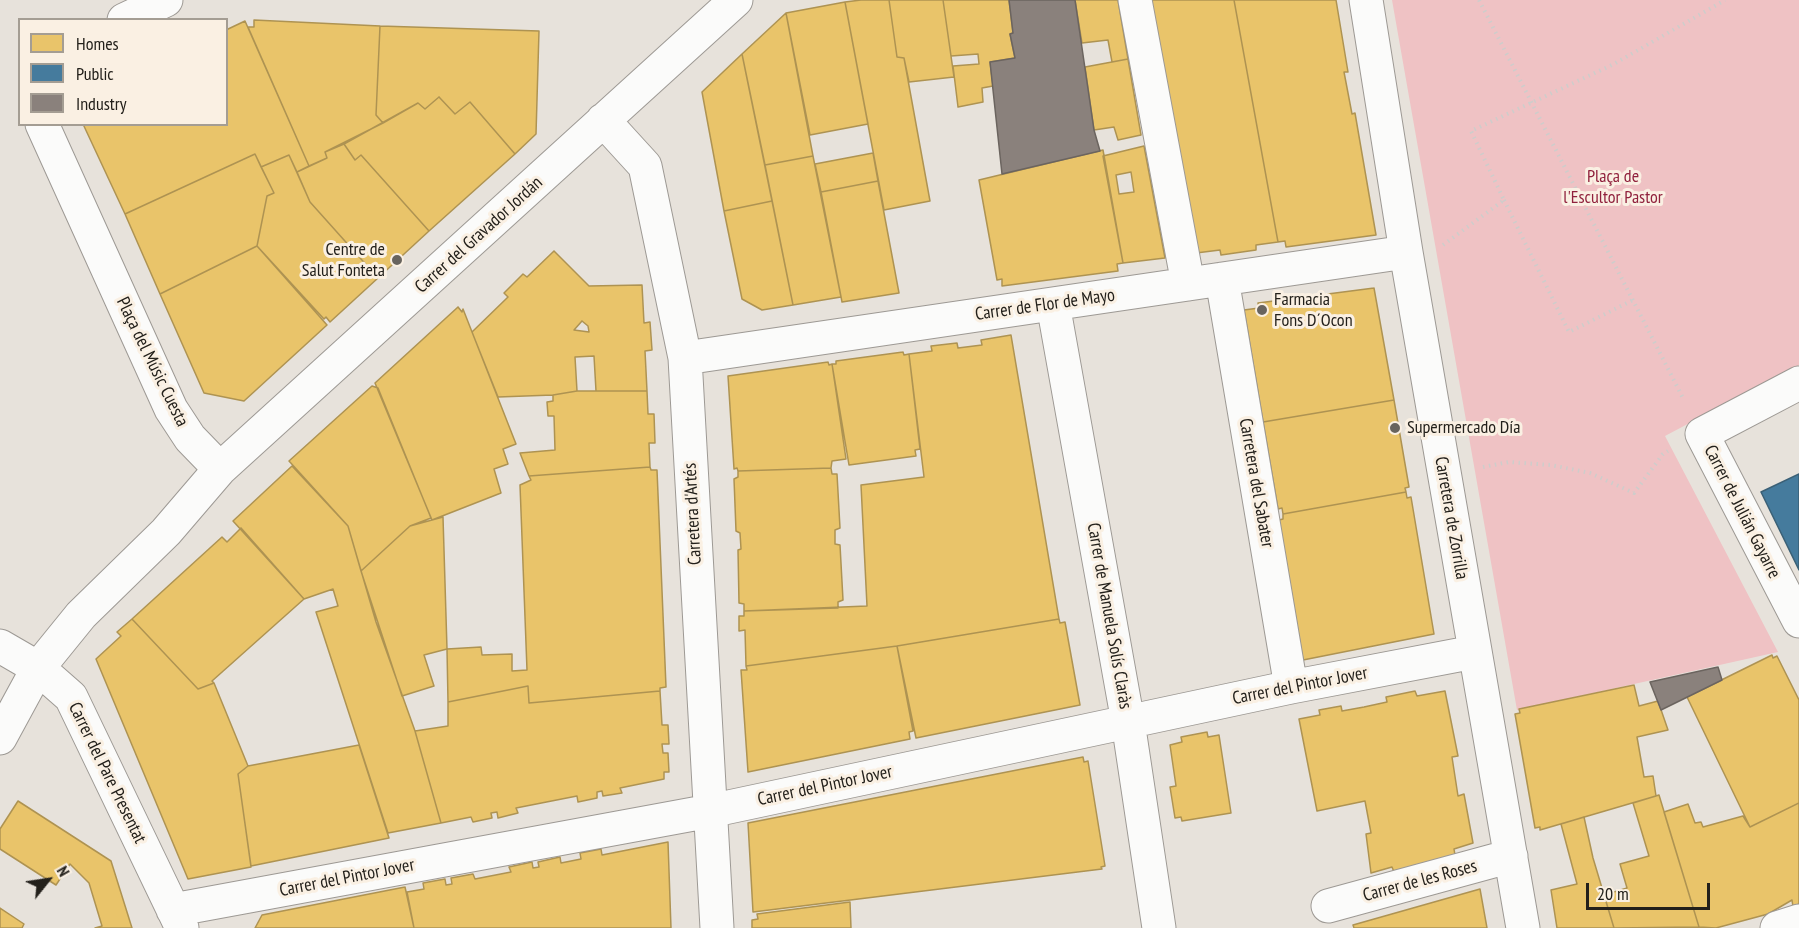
<!DOCTYPE html>
<html>
<head>
<meta charset="utf-8">
<style>
	body { margin:0 }
	#map { position:relative; width:1799px; height:928px; overflow:hidden; background:#e7e2db; font-family:"PT Sans Narrow",sans-serif }
	canvas { display:block }
	.legend { position:absolute; left:18px; top:18px; width:210px; height:108px; box-sizing:border-box; background:#faf0e3; border:2px solid #a49d93; margin:0; padding:8px 10px; list-style:none; font-size:18px; color:#23201b }
	.legend li { display:flex; align-items:center; gap:12px; height:30px }
	.legend b { width:30px; border:2px solid #a49d93 }
	.north { position:absolute; left:18px; top:850px; width:60px; height:60px; -webkit-text-stroke:4px #faf0e3; paint-order:stroke; rotate:60deg; font-size:16px; font-weight:700; line-height:24px; text-align:center; color:#23201b }
	.north::after { content:''; display:block; margin:auto; width:21px; height:27px; background:#23201b; clip-path:polygon(50% 0,100% 100%,50% 72%,0 100%) }
	.scale { position:absolute; left:1586px; top:883px; width:124px; height:27px; box-sizing:border-box; border:3px solid #23201b; border-top:0; padding-left:8px; font-size:18px; line-height:21px; white-space:nowrap; color:#23201b; -webkit-text-stroke:4px #faf0e3; paint-order:stroke }
</style>
</head>
<body>
<div id="map">
<canvas width="1799" height="928"></canvas>
<ul class="legend">
<li><b style="height:16px;background:#e9c46a"></b>Homes</li>
<li><b style="height:16px;background:#457b9d"></b>Public</li>
<li><b style="height:16px;background:#8a817c"></b>Industry</li>
</ul>
<div class="north">N</div>
<div class="scale">20 m</div>
</div>
<script>
const ctx = document.querySelector('canvas').getContext('2d');
ctx.lineJoin = 'round';
function paint(path, color) { ctx.fillStyle = color; ctx.fill(path, 'evenodd'); }
const toPath = rows => new Path2D(rows.map(r => 'M' + r).join(''));
function strokePath(path, color, width, dash) { ctx.strokeStyle = color; ctx.lineWidth = width; ctx.lineCap = dash ? 'butt' : 'round'; ctx.setLineDash(dash || []); ctx.stroke(path); }
function drawText(font, color, halo, rows, align = 'center') {
  ctx.font = font + ' "PT Sans Narrow",sans-serif'; ctx.lineWidth = 6; ctx.setLineDash([]); ctx.textBaseline = 'middle'; ctx.strokeStyle = halo; ctx.fillStyle = color; for (const [text, x, y, turn = 0] of rows) {
    ctx.save(); ctx.translate(x, y); ctx.rotate((+turn || 0) * Math.PI / 180); ctx.textAlign = isNaN(turn) ? turn : align; if (halo) ctx.strokeText(text, 0, 0); ctx.fillText(text, 0, 0); ctx.restore();
  }
}
const green = toPath([
	[1392,0,1799,0,1799,365,1665,436,1778,652,1517,710]
]);
const homes = toPath([
	[861,0,889,0,897,57,904,58,930,201,884,210,845,2,861,0],
	[889,0,943,0,954,77,909,82,904,58,897,57,889,0],
	[943,0,1009,0,1013,33,1010,34,1015,58,990,62,993,86,982,88,983,102,958,107,953,66,979,64,978,54,951,56,943,0],
	[1075,0,1118,0,1128,59,1112,62,1108,40,1082,43,1075,0],
	[1149,0,1234,0,1278,242,1256,245,1256,250,1221,255,1220,250,1196,253,1149,0],
	[1234,0,1336,0,1348,72,1344,72,1352,114,1355,113,1376,235,1286,247,1285,241,1278,242,1234,0],
	[845,2,868,124,810,135,786,13,845,2],
	[786,13,813,156,765,165,742,54,786,13],
	[254,20,380,26,376,115,383,123,325,152,327,158,309,166,248,27,254,27,254,20],
	[245,21,309,166,297,172,289,155,261,167,255,154,125,214,83,124,226,124,226,30,245,21],
	[380,26,539,31,536,134,515,154,470,102,455,114,439,97,425,109,418,103,383,123,376,115,380,26],
	[742,54,772,201,724,211,702,92,742,54],
	[1128,59,1141,135,1118,140,1114,127,1094,130,1085,67,1128,59],
	[439,97,455,114,470,102,515,154,429,231,361,155,355,160,344,144,418,103,425,109,439,97],
	[344,144,355,160,361,155,429,231,378,278,310,202,297,172,327,158,325,152,344,144],
	[1144,146,1165,258,1123,263,1103,156,1144,146],
	[1131,172,1134,192,1119,194,1116,175,1131,172],
	[1103,150,1123,263,1117,264,1118,271,1002,286,1002,279,997,280,979,180,1103,150],
	[873,153,878,181,821,192,815,164,873,153],
	[255,154,274,193,267,196,257,246,160,294,125,214,255,154],
	[289,155,310,202,378,278,330,322,326,317,324,319,257,246,267,196,274,193,261,167,289,155],
	[813,156,841,297,793,305,765,165,813,156],
	[878,181,899,293,842,302,821,192,878,181],
	[772,201,793,305,762,310,742,299,724,211,772,201],
	[257,246,327,325,244,401,204,393,160,294,257,246],
	[554,251,589,286,642,285,644,323,650,322,652,350,645,351,647,391,596,391,594,356,575,357,577,391,553,395,498,397,472,332,508,297,504,293,523,274,527,277,554,251],
	[582,321,588,326,589,332,574,330,582,321],
	[1374,288,1394,400,1263,422,1244,310,1259,308,1258,303,1374,288],
	[458,307,462,312,463,309,516,444,503,449,508,464,494,469,501,493,432,520,375,383,458,307],
	[1011,335,1059,619,897,646,746,666,745,630,739,631,739,616,744,616,744,611,867,606,861,485,924,477,909,354,932,351,931,346,957,343,958,348,982,345,981,340,1011,335],
	[903,352,904,355,909,354,920,449,915,450,916,456,849,465,832,364,836,364,836,361,903,352],
	[828,362,829,365,832,364,846,459,832,461,831,468,738,471,737,468,734,469,728,376,828,362],
	[372,386,378,388,431,518,410,526,361,571,348,526,289,461,372,386],
	[577,391,647,391,648,414,654,414,655,443,649,443,650,467,529,476,520,453,555,450,554,416,548,416,547,402,553,401,553,395,577,391],
	[1394,400,1409,487,1405,488,1406,492,1283,514,1282,508,1278,509,1263,422,1394,400],
	[292,466,348,526,376,622,415,731,441,823,388,833,316,612,338,606,333,589,304,599,233,521,292,466],
	[650,467,651,470,657,470,666,687,660,688,660,691,529,703,528,686,448,702,447,649,481,647,482,655,512,654,512,671,527,670,520,485,531,480,529,476,650,467],
	[831,468,832,474,837,474,840,528,835,530,835,544,840,545,843,600,838,602,838,608,744,611,744,604,739,603,738,550,741,549,740,533,736,531,734,479,738,477,738,471,831,468],
	[1406,492,1407,498,1411,497,1434,634,1303,660,1279,520,1283,519,1283,514,1406,492],
	[443,517,447,649,424,655,434,686,402,696,361,571,410,526,443,517],
	[241,528,304,599,212,681,214,683,198,689,132,619,222,537,227,542,241,528],
	[132,619,198,689,214,683,248,766,238,774,251,867,188,879,96,659,121,636,117,632,132,619],
	[1059,619,1060,623,1065,622,1080,705,916,738,897,646,1059,619],
	[897,646,913,731,909,732,910,739,748,772,741,670,747,670,746,666,897,646],
	[1772,655,1773,658,1777,656,1799,700,1799,803,1750,827,1687,697,1772,655],
	[1634,685,1639,706,1658,701,1668,730,1637,737,1644,777,1653,776,1656,796,1540,830,1540,827,1535,828,1515,714,1520,713,1519,709,1634,685],
	[528,686,529,703,660,691,662,725,668,725,669,744,662,744,663,753,668,753,669,772,664,772,664,779,620,788,622,793,603,796,602,791,597,792,597,798,578,802,577,796,516,808,518,813,498,818,497,812,491,813,492,818,473,822,471,817,441,823,415,731,448,726,448,702,528,686],
	[1415,691,1417,696,1445,691,1458,756,1452,757,1458,796,1464,794,1473,843,1454,849,1455,855,1394,872,1392,867,1371,873,1366,834,1371,833,1365,801,1317,811,1299,719,1320,715,1319,710,1341,706,1342,711,1364,707,1387,702,1386,697,1415,691],
	[1207,732,1208,737,1219,735,1231,813,1182,821,1181,817,1175,818,1170,787,1176,786,1170,745,1182,742,1181,737,1207,732],
	[359,745,389,838,251,866,238,774,248,766,359,745],
	[1083,757,1084,762,1088,761,1105,866,1101,867,1102,869,753,912,748,823,1083,757],
	[1659,795,1699,927,1614,928,1604,895,1627,888,1620,864,1649,856,1633,803,1659,795],
	[18,801,111,861,132,928,95,928,102,926,89,883,70,864,56,885,0,849,0,829,18,801],
	[1799,803,1799,904,1793,907,1792,900,1768,914,1716,928,1699,927,1664,812,1688,804,1695,823,1701,822,1703,827,1743,816,1750,827,1799,803],
	[1584,817,1593,858,1614,928,1557,928,1551,890,1577,884,1561,824,1584,817],
	[668,842,671,928,414,928,407,892,424,889,423,883,445,879,446,885,452,884,451,878,473,874,475,879,511,872,509,867,532,862,533,868,539,867,538,862,560,857,561,863,581,859,580,853,601,849,602,855,668,842],
	[405,887,414,928,255,928,262,915,405,887],
	[1480,889,1487,928,1354,928,1353,925,1480,889],
	[850,902,851,928,752,928,752,920,758,919,757,914,850,902],
	[0,908,24,924,22,928,0,928,0,908]
]);
const public = toPath([
	[1799,474,1799,570,1761,492,1799,474]
]);
const industry = toPath([
	[1009,0,1075,0,1094,130,1100,151,1002,174,990,62,1015,58,1010,34,1013,33,1009,0],
	[1718,667,1722,680,1661,710,1650,682,1718,667]
]);
const path = toPath([
	[1479,0,1684,400],
	[1504,200,1569,332,1633,300],
	[1443,245,1504,200,1471,131,1614,64,1725,0],
	[1483,467,1509,462,1551,465,1590,473,1634,493,1663,454,1668,451]
]);
const minor = toPath([
	[1135,0,1188,284],
	[1366,0,1406,252,1523,928],
	[124,20,166,0],
	[603,120,645,166,685,358,717,928],
	[42,124,171,409,190,438,220,469],
	[1222,279,1291,687],
	[1053,304,1128,722,1159,928],
	[685,358,1406,252],
	[1799,383,1702,434,1799,621],
	[0,646,38,668,71,697,182,928],
	[0,738,38,668,81,615,166,532,220,469,736,0],
	[1328,906,1511,856],
	[173,910,710,811,1291,687,1474,652],
	[1777,928,1799,921]
]);
const markers = [
	[397,260,6,"#68645e"],
	[1262,310,6,"#68645e"],
	[1395,428,6,"#68645e"]
];
const parkNames = [
	["Plaça de",1613,177],
	["l'Escultor Pastor",1613,198]
];
const streetNames = [
	["Carrer del Gravador Jordán",479,235,-42],
	["Carrer de Flor de Mayo",1045,305,-8],
	["Plaça del Músic Cuesta",152,362,64],
	["Carretera del Sabater",1256,483,80],
	["Carrer de Julián Gayarre",1742,512,63],
	["Carretera d'Artés",693,514,-93],
	["Carretera de Zorrilla",1451,518,80],
	["Carrer de Manuela Solís Claràs",1109,616,80],
	["Carrer del Pintor Jover",1300,686,-11],
	["Carrer del Pare Presentat",107,773,64],
	["Carrer del Pintor Jover",825,786,-12],
	["Carrer del Pintor Jover",347,878,-11],
	["Carrer de les Roses",1420,881,-15]
];
const poiNames = [
	["Centre de",385,250,"right"],
	["Salut Fonteta",385,271,"right"],
	["Farmacia",1274,300],
	["Fons D´Ocon",1274,321],
	["Supermercado Día",1407,428]
];
paint(green, '#efc2c4');
paint(homes, '#e9c46a');
strokePath(homes, '#ae9352', 1.5);
paint(public, '#457b9d');
strokePath(public, '#3b6076', 1.5);
paint(industry, '#8a817c');
strokePath(industry, '#6b645f', 1.5);
strokePath(minor, '#9d9994', 35);
strokePath(path, '#cecdcb', 4, [1.5, 4.5]);
strokePath(minor, '#fbfbfa', 33);
for (const [x, y, r, color] of markers) { const dot = new Path2D(); dot.arc(x, y, r, 0, 2 * Math.PI); ctx.fillStyle = color; ctx.fill(dot); strokePath(dot, '#faf0e3', 2); }
drawText('18px', '#90213d', '#faf0e3', parkNames);
drawText('18px', '#23201b', '#faf0e3', streetNames);
drawText('18px', '#23201b', '#faf0e3', poiNames, 'left');
</script>
</body>
</html>
